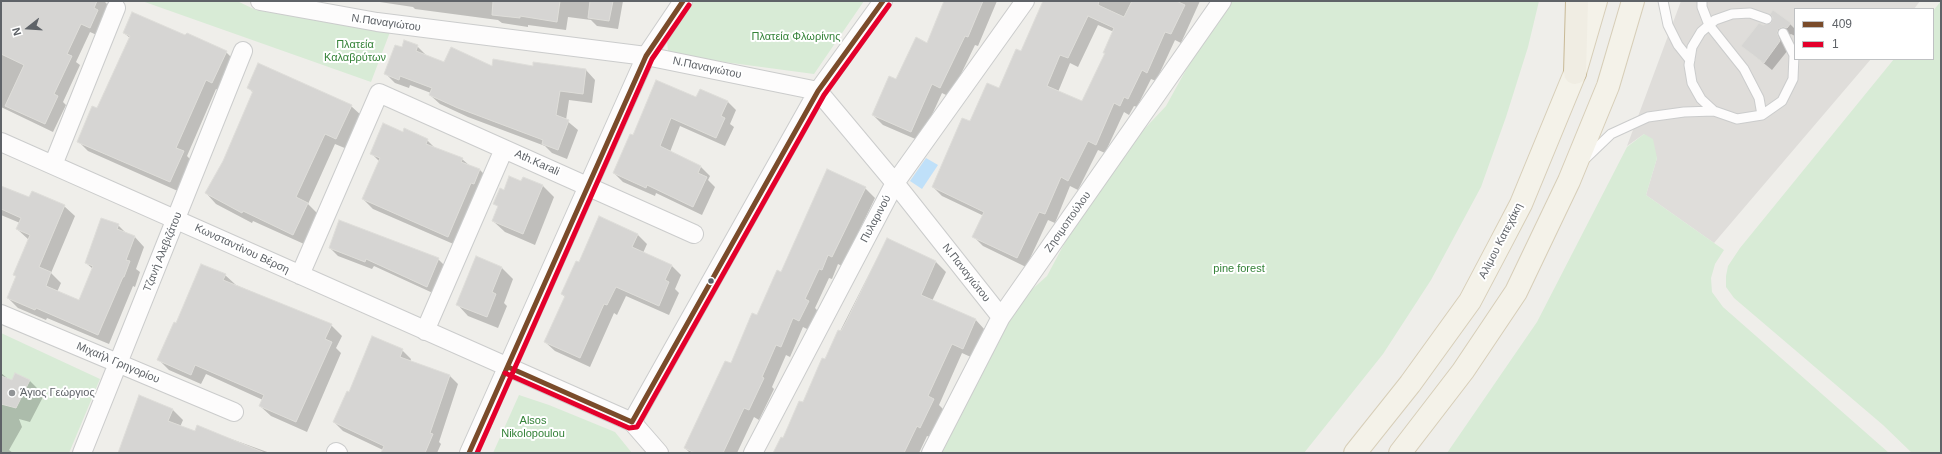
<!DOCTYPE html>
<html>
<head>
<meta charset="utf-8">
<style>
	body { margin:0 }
	#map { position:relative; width:1942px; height:454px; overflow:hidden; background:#efeeea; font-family:Helvetica,sans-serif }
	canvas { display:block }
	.frame { position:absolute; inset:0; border:2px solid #5f6368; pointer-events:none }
	.legend { position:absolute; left:1794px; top:8px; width:140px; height:52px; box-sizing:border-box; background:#fff; border:1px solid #bfc1c3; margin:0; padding:5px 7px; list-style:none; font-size:12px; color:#5f6368 }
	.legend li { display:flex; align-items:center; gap:8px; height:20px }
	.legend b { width:20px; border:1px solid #bfc1c3 }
	.north { position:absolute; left:8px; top:8px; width:40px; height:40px; -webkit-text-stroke:3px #fff; paint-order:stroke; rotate:253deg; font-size:11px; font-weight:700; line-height:16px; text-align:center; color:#5f6368 }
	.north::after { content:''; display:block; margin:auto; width:14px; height:18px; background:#5f6368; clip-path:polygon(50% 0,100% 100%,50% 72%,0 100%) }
</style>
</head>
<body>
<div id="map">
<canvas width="1942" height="454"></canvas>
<div class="frame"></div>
<ul class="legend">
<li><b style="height:5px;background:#7a4b2a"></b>409</li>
<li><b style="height:5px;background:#e4002b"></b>1</li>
</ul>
<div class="north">N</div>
</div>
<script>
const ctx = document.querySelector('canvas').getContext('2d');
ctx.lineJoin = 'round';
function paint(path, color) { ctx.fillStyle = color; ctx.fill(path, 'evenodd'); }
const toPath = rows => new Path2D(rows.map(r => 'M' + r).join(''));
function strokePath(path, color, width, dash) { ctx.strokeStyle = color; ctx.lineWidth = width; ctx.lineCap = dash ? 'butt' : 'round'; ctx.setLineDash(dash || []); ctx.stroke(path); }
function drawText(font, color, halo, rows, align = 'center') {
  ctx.font = font + ' Helvetica,sans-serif'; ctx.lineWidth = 4; ctx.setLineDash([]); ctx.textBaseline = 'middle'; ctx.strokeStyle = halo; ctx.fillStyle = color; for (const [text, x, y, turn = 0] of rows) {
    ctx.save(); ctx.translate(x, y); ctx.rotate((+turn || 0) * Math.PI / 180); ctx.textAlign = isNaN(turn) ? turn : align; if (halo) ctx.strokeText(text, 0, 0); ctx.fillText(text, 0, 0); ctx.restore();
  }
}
const industrial = toPath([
	[1681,1,1920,1,1914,9,1795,9,1795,59,1871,59,1714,243,1646,195,1657,158,1644,134,1627,146]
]);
const green = toPath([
	[142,1,237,1,256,10,390,32,371,82],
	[694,1,864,1,814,74,679,56,668,51,667,41],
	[1224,1,1539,1,1528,47,1506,117,1481,187,1431,280,1383,354,1304,453,931,453,1002,316,1047,276,1101,175,1166,106],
	[1941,1,1941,453,1912,453,1883,425,1734,298,1726,287,1726,276,1728,266,1740,248,1894,59,1933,59,1933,11],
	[1644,134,1653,139,1657,158,1646,195,1724,250,1715,264,1711,278,1712,292,1723,307,1889,453,1447,453,1537,322,1627,147],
	[1,333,100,379,69,453,1,453],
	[519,395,549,405,615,432,632,453,493,453]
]);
const water = toPath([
	[926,158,938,165,922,189,910,181]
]);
const shadow = toPath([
	[1,1,104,1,108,5,103,16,106,20,99,36,90,32,76,62,80,65,63,102,66,105,53,132,1,107],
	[373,1,623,1,618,29,597,26,591,20,568,17,566,30,528,25,528,27,502,23,498,20,415,9,413,7],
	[946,1,997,1,978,46,975,45,950,97,942,93,920,141,883,125,873,115,897,81,928,44],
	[1053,1,1200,1,1181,43,1175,40,1156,81,1151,79,1137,107,1134,106,1129,115,1124,112,1105,153,1098,150,1078,190,1070,186,1055,223,1048,220,1026,267,983,246,974,237,984,216,942,196,933,187,970,123,1000,90],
	[1098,25,1114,32,1104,53,1106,54,1082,102,1058,92,1070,63,1078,67],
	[1790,24,1795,29,1795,36,1791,34,1786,37,1788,50,1772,70,1743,46,1763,26],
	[124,33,226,52,236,62,222,92,216,89,187,156,193,162,180,192,88,151,78,141,98,109,130,38],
	[417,46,427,56,445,63,493,68,533,67,586,70,595,80,592,103,569,100,566,120,578,130,567,159,552,153,545,146,468,117,440,104,430,95,431,93,410,85,409,88,395,83,386,74,402,48],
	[249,88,351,106,362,116,347,149,335,144,308,204,318,214,304,244,253,221,252,223,216,204,206,193,224,162,253,93],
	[697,98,727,101,736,110,730,124,734,127,725,146,680,126,670,152,701,167,710,176,708,180,715,187,702,215,656,193,655,196,623,182,614,173,633,137],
	[403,133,427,140,436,149,462,159,470,166,480,170,490,180,458,246,373,209,363,199,380,162,371,153],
	[524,178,543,186,554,197,535,245,505,232,493,221,499,207,495,203,505,191,522,183],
	[1,187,30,199,64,206,75,216,51,273,61,283,57,292,79,302,93,269,86,263,118,225,127,234,134,236,144,247,136,269,140,272,135,287,133,286,109,344,47,318,46,320,18,308,8,298,17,277,14,275,29,240,17,229,20,223,1,215],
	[865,188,875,198,842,266,838,264,832,279,829,278,815,308,818,311,809,330,803,327,790,357,786,355,772,387,774,389,759,420,754,417,737,453,690,453,685,448,781,273],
	[637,234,647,244,643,253,671,265,681,275,675,289,679,293,669,315,626,296,617,315,614,313,590,367,555,351,545,342,565,297,562,294,579,263],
	[887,239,936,262,946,272,932,301,975,319,985,330,973,358,962,353,939,405,943,409,930,437,927,436,919,453,774,453,803,404],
	[330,248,438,259,446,267,435,294,374,266,372,269,338,256],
	[476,257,502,268,513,279,504,303,507,306,498,328,468,316,457,304],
	[225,275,236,285,331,325,342,336,336,348,341,353,307,432,271,416,260,406,263,400,206,374,201,384,169,370,158,359,177,324],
	[402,350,411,359,410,362,449,375,458,384,439,442,441,444,437,453,382,453,383,450,343,431,334,422,349,394],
	[1,373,7,378,9,386,30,381,44,395,30,422,19,419,22,427,9,450,13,453,1,453],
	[172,409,183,420,180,427,196,432,198,427,270,453,119,453]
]);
const building = toPath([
	[1,1,97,1,94,8,98,10,90,28,81,24,67,54,72,56,54,94,58,96,45,124,5,106,24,65,1,54,1,1],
	[493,1,560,1,557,22,520,16,520,18,492,15,493,1],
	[590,1,613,1,609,21,588,18,590,1],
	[944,1,983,1,968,37,965,36,940,88,932,84,911,132,872,115,889,76,896,79,916,37,927,43,944,1],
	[1043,1,1099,1,1098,5,1124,17,1132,1,1176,1,1185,5,1171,34,1165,32,1147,73,1142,70,1128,99,1124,97,1120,106,1114,103,1096,145,1088,141,1068,181,1061,177,1045,214,1039,212,1017,258,972,237,984,212,932,187,962,118,970,121,987,83,999,88,1016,49,1021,51,1043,1],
	[1088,16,1114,28,1103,53,1105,53,1082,101,1047,86,1060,55,1068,58,1088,16],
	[1773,10,1791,23,1787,28,1783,27,1778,29,1777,33,1780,41,1764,63,1741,46,1759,23,1763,25,1771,23,1773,18,1770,14,1773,10],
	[132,12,185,35,187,33,227,51,212,83,206,80,176,148,184,151,170,182,77,142,92,106,97,108,130,36,123,33,132,12],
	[404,40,418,45,416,51,444,62,451,47,492,66,493,59,533,66,533,62,586,69,583,94,560,91,556,115,569,120,558,150,542,144,543,140,458,108,429,95,432,88,400,76,399,80,384,74,395,45,402,47,404,40],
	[258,63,352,105,336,139,325,134,296,197,308,203,293,235,243,211,242,213,205,193,223,161,253,91,247,88,258,63],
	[656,80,696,97,700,89,728,101,721,116,725,118,716,138,671,118,660,146,701,166,698,173,707,177,693,207,647,185,646,188,613,173,630,134,633,135,656,80],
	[383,123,403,132,404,128,428,139,426,144,463,158,461,162,480,169,474,184,471,183,448,237,362,199,380,158,370,154,383,123],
	[827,169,866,187,832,257,828,255,822,270,819,269,805,299,809,301,799,321,793,318,781,347,776,345,762,377,764,378,749,410,744,408,723,453,695,453,684,448,725,361,731,363,752,313,757,315,777,270,781,272,827,169],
	[509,176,521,181,523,177,543,185,523,234,492,221,498,206,493,204,500,188,504,190,509,176],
	[1,186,29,197,32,191,65,205,39,267,51,272,46,286,79,300,93,266,85,263,101,218,119,224,117,229,135,236,126,260,130,261,124,277,123,277,98,335,36,308,35,310,7,298,16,276,13,275,30,235,16,229,21,218,1,209,1,186],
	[599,216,638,234,632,247,672,265,665,280,669,282,659,306,616,287,607,305,604,304,580,358,544,342,565,296,561,294,576,261,579,262,599,216],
	[339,220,439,258,427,287,366,259,365,262,329,248,339,220],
	[887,238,936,261,921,295,976,319,963,349,952,344,928,396,934,399,920,428,917,426,904,453,773,453,781,437,783,438,799,401,803,402,822,358,825,359,838,330,841,331,846,322,887,238],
	[476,256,502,267,492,292,496,294,487,317,456,305,476,256],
	[201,264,226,274,223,280,332,324,325,339,332,342,296,422,259,406,264,395,195,365,191,375,157,360,174,322,176,323,201,264],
	[372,336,403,349,400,357,450,375,430,433,433,434,425,453,381,453,384,446,333,422,347,391,349,392,372,336],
	[15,373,30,380,16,408,1,404,1,376,12,380,15,373],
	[139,395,173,409,168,421,195,431,197,425,265,453,118,453,139,395]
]);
const lane = toPath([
	[1663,1,1668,25,1678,45,1690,60],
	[1702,1,1702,7,1709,25,1744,69,1759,98,1762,115],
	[1767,19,1750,13,1732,14,1715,20,1701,32,1692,47,1689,65,1692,83,1701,99,1714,111,1737,119,1762,115,1782,101,1793,79,1794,55,1783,33],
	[1586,158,1611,134,1648,117,1684,112,1714,111]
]);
const street = toPath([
	[260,1,377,22,646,56,818,91,895,183,1001,317],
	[1,142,632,422,659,453],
	[53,165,116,8],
	[300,275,379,93,694,234],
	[1,314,234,412],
	[425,331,504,149],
	[632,422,818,91,883,1],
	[336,452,338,453],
	[82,453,243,51],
	[469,453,646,56,683,1],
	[753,453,895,183,1025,1],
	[931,453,1001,317,1222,1]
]);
const primary = toPath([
	[1355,453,1410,384,1470,301,1499,246,1521,204,1575,73,1596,1],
	[1400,453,1463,371,1516,292,1569,181,1608,86,1633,1]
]);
const highway = toPath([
	[1575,73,1577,1]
]);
const bus1 = toPath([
	[508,367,632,422],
	[632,422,818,91,883,1],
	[469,453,646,56,683,1]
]);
const bus2 = toPath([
	[505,373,629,428,637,427,824,95,889,5],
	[477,453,652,59,689,5]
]);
const markers = [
	[711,281,3.5,"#5f6368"],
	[12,393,4,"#919496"]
];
const streetNames = [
	["Ν.Παναγιώτου",386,23,8],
	["Ν.Παναγιώτου",707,68,12],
	["Ath.Karali",537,163,24],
	["Πυλαρινού",876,219,-62],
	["Ζησιμοπούλου",1068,222,-55],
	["Αλίμου Κατεχάκη",1501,241,-63],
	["Κωνσταντίνου Βέρση",242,249,25],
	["Τζανή Αλεβιζάτου",163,252,-68],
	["Ν.Παναγιώτου",966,273,52],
	["Μιχαήλ Γρηγορίου",118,363,23]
];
const parkNames = [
	["Πλατεία Φλωρίνης",796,37],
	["Πλατεία",355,45],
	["Καλαβρύτων",355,58],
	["pine forest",1239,269],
	["Alsos",533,421],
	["Nikolopoulou",533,434]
];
const poiNames = [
	["Άγιος Γεώργιος",20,393]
];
paint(industrial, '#dfddda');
paint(green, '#d8ebd6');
paint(water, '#bfe0f9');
paint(shadow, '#0003');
paint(building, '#d6d5d3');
strokePath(building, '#deddd9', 1);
strokePath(lane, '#cbcccc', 11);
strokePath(street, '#cbcccc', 20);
strokePath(primary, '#d7ceb8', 24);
strokePath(highway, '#c8b996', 24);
strokePath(lane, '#fdfcfc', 9);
strokePath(street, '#fdfcfc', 18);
strokePath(primary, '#f4f2e9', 22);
strokePath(highway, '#f0ede3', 22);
strokePath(bus1, '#7a4b2a', 5);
strokePath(bus2, '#e4002b', 5);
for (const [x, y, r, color] of markers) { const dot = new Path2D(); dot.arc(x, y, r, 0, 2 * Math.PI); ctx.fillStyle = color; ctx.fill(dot); strokePath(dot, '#fff', 1.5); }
drawText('11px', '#5f6368', '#fff', streetNames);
drawText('11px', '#348238', '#fff', parkNames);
drawText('11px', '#5f6368', '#fff', poiNames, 'left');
</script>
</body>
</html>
